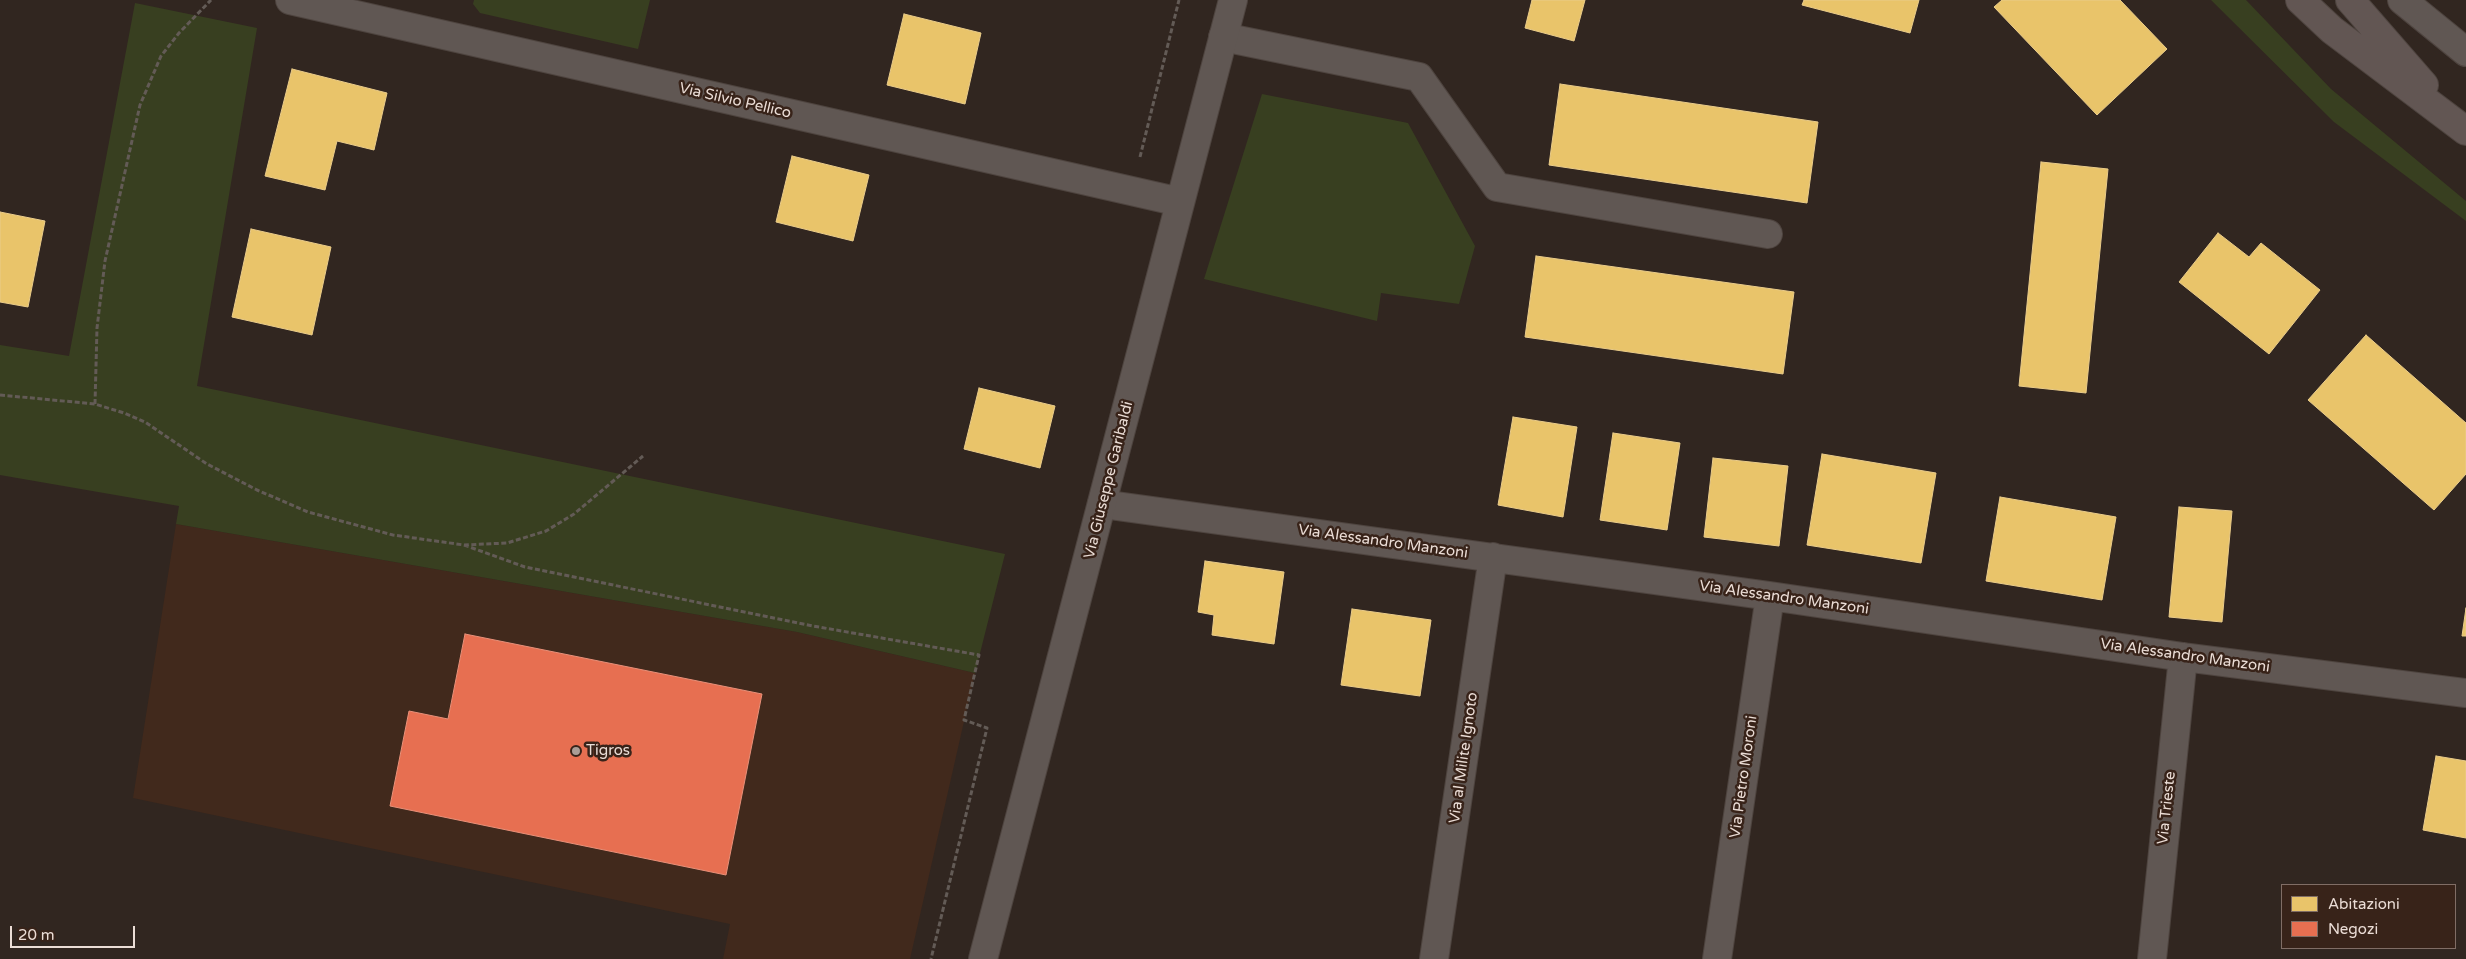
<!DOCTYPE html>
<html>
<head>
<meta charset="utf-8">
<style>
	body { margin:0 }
	#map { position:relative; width:2466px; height:959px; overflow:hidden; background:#312620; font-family:"Varela Round",sans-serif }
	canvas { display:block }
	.legend { position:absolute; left:2281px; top:884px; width:175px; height:65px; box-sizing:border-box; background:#382319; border:1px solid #806d65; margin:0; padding:6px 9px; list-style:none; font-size:15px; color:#ebddd6 }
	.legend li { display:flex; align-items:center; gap:10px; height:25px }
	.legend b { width:25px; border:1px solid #806d65 }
	.scale { position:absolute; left:10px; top:926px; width:125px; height:22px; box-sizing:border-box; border:2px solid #ebddd6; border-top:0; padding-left:6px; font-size:15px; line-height:18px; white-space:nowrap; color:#ebddd6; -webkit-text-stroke:4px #382319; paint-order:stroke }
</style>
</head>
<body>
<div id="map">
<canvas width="2466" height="959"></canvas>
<ul class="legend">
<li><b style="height:14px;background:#e9c46a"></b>Abitazioni</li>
<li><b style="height:14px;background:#e76f51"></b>Negozi</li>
</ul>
<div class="scale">20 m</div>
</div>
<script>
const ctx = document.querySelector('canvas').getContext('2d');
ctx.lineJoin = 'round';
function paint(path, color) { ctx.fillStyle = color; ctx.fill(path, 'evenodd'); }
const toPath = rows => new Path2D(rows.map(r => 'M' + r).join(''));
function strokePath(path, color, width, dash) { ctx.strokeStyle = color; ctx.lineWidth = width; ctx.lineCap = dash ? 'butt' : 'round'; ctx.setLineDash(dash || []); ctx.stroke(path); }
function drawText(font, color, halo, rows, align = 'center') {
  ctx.font = font + ' "Varela Round",sans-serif'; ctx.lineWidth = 5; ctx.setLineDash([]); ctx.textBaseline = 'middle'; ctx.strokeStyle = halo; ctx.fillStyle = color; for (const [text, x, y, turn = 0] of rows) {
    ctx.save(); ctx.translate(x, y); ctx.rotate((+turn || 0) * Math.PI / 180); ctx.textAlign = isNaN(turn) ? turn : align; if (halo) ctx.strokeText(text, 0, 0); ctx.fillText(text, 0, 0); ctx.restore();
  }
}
const built = toPath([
	[176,524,797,632,975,673,910,959,723,959,730,924,133,798]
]);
const green = toPath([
	[474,0,650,0,638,49,480,13,473,4],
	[2211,0,2246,0,2331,89,2466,201,2466,221,2334,122],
	[135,3,257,28,197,386,1005,554,975,673,797,632,176,524,179,506,0,475,0,345,69,356],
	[1262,94,1408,123,1475,246,1459,304,1381,293,1377,321,1204,279]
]);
const homes = toPath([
	[1532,0,1585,0,1574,41,1525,28,1532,0],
	[1804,0,1919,0,1910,33,1802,5,1804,0],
	[2002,0,2120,0,2167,49,2097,115,1994,7,2002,0],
	[904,14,981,33,965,104,887,85,904,14],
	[292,69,387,93,374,150,337,141,325,190,265,176,292,69],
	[1560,84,1818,122,1807,203,1549,165,1560,84],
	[792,156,869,175,853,241,776,222,792,156],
	[2041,162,2108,169,2086,393,2019,386,2041,162],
	[0,212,45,221,28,307,0,302,0,212],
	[251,229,331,247,312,335,232,317,251,229],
	[2218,233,2249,257,2261,243,2320,290,2269,354,2179,282,2218,233],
	[1536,256,1794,292,1783,374,1525,337,1536,256],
	[2366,335,2466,423,2466,474,2434,510,2308,400,2366,335],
	[979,388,1055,406,1040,468,964,449,979,388],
	[1513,417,1577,427,1563,517,1498,505,1513,417],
	[1613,433,1680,443,1667,530,1600,520,1613,433],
	[1822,454,1936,473,1921,563,1807,545,1822,454],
	[1713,458,1788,466,1779,546,1704,537,1713,458],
	[2000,497,2116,517,2102,600,1986,581,2000,497],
	[2179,507,2232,511,2222,622,2169,617,2179,507],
	[1205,561,1284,572,1274,644,1212,635,1214,615,1198,612,1205,561],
	[2466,608,2466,636,2462,636,2466,608],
	[1352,609,1431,620,1420,696,1341,685,1352,609],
	[2436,756,2466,761,2466,838,2423,830,2436,756]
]);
const shops = toPath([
	[465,634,762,694,726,875,390,806,409,711,448,719,465,634]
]);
const path = toPath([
	[1140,157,1179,0],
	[0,395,95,404,124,413,145,422,207,464,257,490,308,512,393,535,464,545,507,543,546,531,574,514,643,456],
	[95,404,97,328,105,261,140,105,161,56,179,33,211,0],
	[464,545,525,567,813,626,979,655,964,720,987,728,931,959]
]);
const minor = toPath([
	[2402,0,2466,52],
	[1223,37,1419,77,1497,187,1768,234],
	[1102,504,1770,596,2183,657,2466,693],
	[1434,959,1493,557],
	[1717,959,1770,596],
	[2152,959,2183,657]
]);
const tertiary = toPath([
	[290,0,1180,202],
	[983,959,1233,0]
]);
const secondary = toPath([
	[2300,0,2332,30,2466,131],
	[2350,0,2424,85]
]);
const markers = [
	[576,751,5,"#aa9d96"]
];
const streetNames = [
	["Via Silvio Pellico",735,101,13],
	["Via Giuseppe Garibaldi",1109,480,-76],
	["Via Alessandro Manzoni",1383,542,8],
	["Via Alessandro Manzoni",1784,598,8],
	["Via Alessandro Manzoni",2185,656,8],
	["Via al Milite Ignoto",1464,758,-82],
	["Via Pietro Moroni",1744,777,-82],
	["Via Trieste",2167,808,-84]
];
const poiNames = [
	["Tigros",586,751]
];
paint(built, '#41291c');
paint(green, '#383f20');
paint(homes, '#e9c46a');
strokePath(homes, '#eacc8a', 1);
paint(shops, '#e76f51');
strokePath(shops, '#e89079', 1);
strokePath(minor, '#4e443f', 30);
strokePath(tertiary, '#4e443f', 30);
strokePath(secondary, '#4e443f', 30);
strokePath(path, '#635b56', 3, [5, 2.5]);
strokePath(minor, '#605753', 28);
strokePath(tertiary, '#605753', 28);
strokePath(secondary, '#625653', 28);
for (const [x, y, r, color] of markers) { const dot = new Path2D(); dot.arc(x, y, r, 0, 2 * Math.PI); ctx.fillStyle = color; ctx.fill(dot); strokePath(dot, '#382319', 2); }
drawText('15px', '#ebddd6', '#382319', streetNames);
drawText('15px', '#ebddd6', '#382319', poiNames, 'left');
</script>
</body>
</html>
